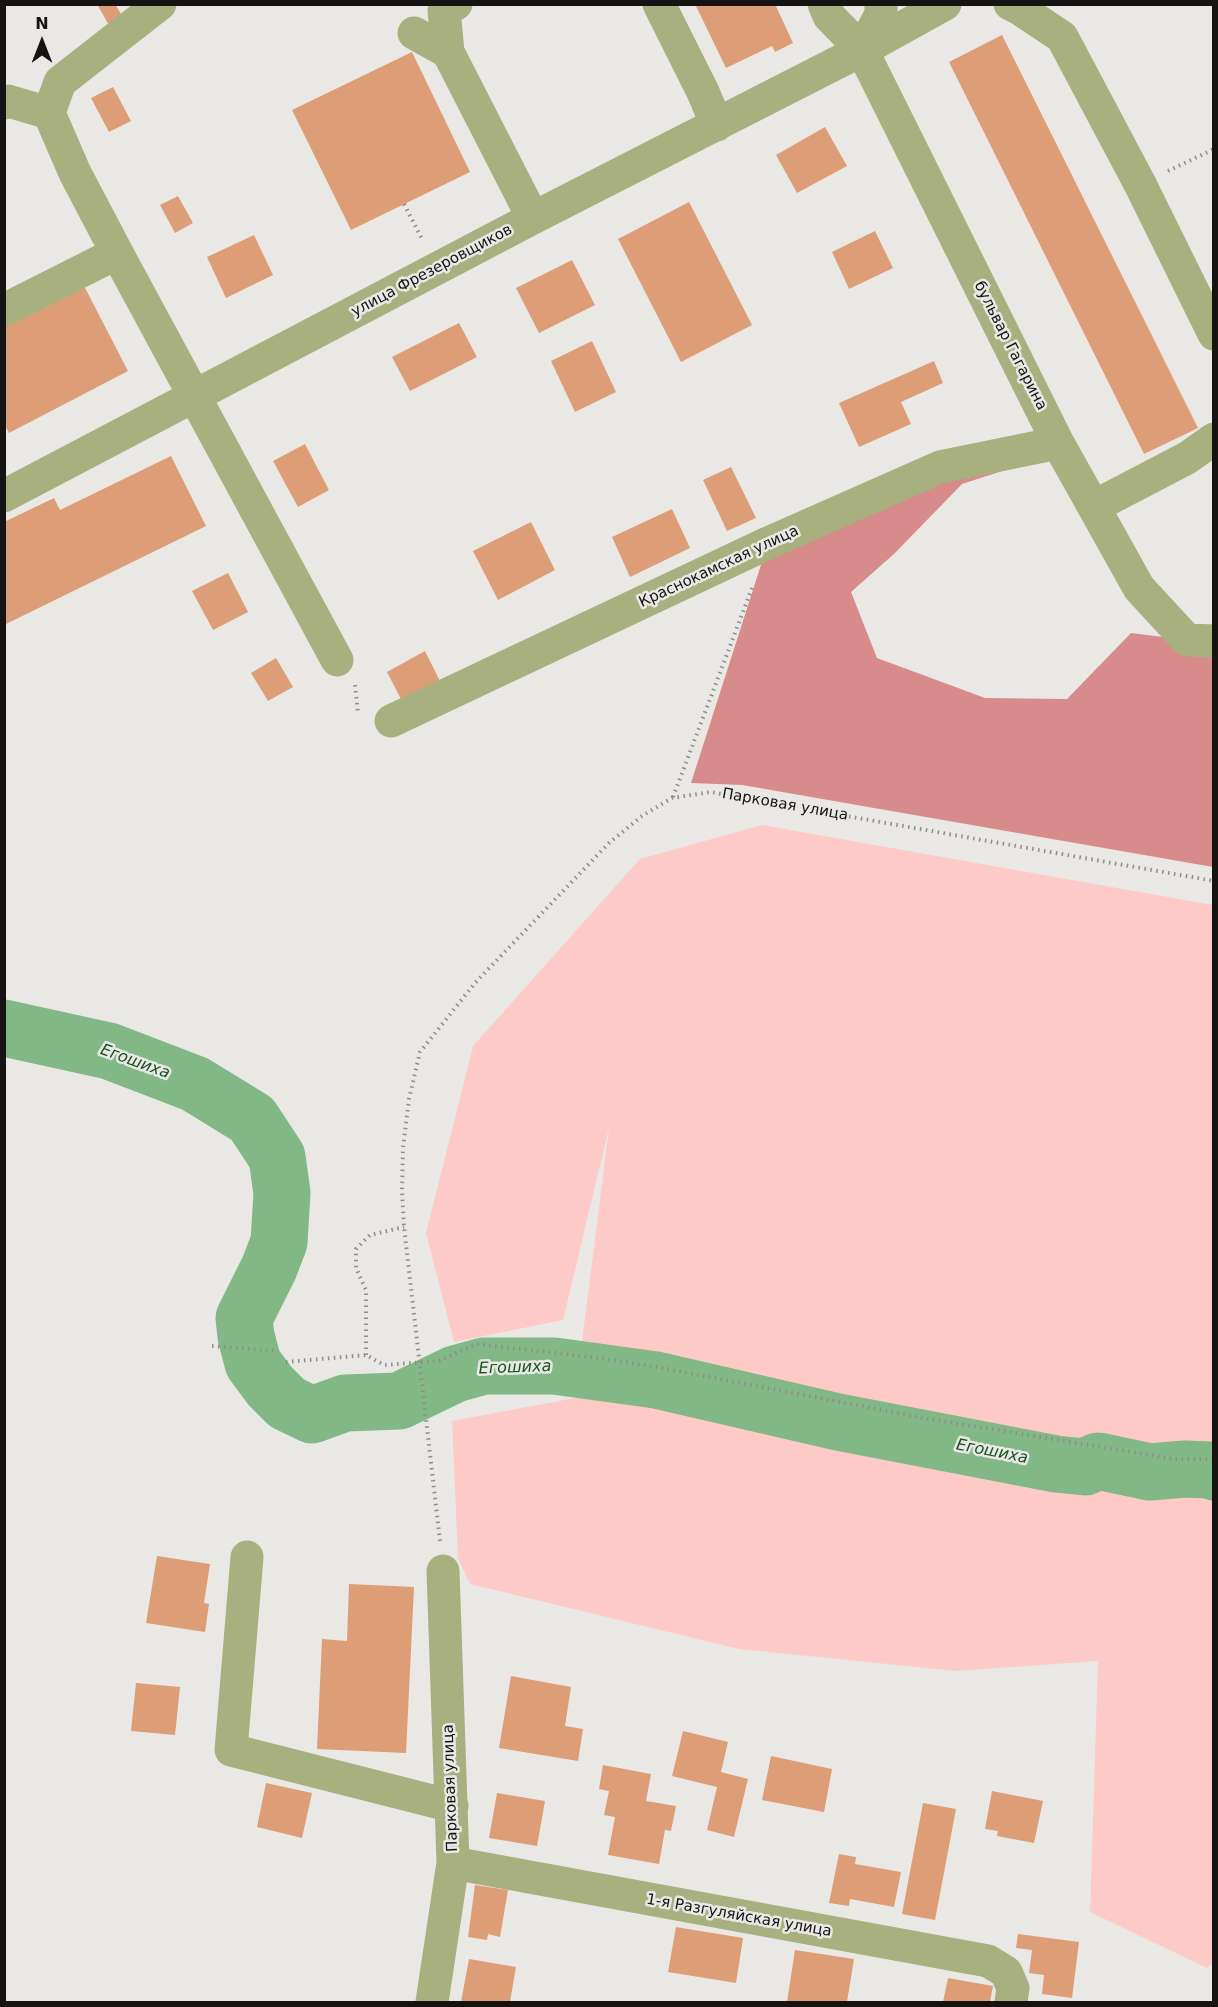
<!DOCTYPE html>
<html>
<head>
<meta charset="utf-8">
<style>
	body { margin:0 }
	#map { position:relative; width:1218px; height:2007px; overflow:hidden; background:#eae8e4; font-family:"DejaVu Sans",sans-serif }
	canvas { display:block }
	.frame { position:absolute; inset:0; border:6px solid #151413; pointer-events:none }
	.north { position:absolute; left:12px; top:12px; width:60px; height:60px; -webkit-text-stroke:4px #eae8e4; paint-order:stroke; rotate:0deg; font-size:16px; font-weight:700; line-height:24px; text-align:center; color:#151413 }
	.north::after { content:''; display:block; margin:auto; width:21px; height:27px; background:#151413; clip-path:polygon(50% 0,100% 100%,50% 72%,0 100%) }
</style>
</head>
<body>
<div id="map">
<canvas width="1218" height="2007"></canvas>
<div class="frame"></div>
<div class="north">N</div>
</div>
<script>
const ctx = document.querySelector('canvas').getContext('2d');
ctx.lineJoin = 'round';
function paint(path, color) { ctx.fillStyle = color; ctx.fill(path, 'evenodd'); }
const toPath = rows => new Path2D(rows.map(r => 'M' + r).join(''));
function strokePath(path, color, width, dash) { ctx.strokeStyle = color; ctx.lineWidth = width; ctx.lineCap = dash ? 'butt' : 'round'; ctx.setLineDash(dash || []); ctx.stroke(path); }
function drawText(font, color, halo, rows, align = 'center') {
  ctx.font = font + ' "DejaVu Sans",sans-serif'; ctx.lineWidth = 5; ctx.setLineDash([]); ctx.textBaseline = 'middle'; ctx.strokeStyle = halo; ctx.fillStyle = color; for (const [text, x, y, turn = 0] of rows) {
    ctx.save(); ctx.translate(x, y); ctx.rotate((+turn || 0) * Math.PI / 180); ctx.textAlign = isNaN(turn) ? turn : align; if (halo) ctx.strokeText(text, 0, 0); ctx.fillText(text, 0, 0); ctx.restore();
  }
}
const green = toPath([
	[762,825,1213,905,1214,1961,1207,1968,1090,1912,1098,1661,956,1671,739,1649,470,1584,458,1558,452,1421,575,1398,609,1128,563,1320,454,1342,426,1233,473,1046,640,859]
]);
const forest = toPath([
	[1055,454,962,484,895,553,851,592,877,658,985,698,1067,699,1131,633,1187,640,1213,641,1213,867,742,785,691,783,768,543,940,467]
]);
const river = toPath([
	[4,1028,109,1051,195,1084,252,1119,277,1157,282,1193,279,1242,269,1268,244,1318,246,1336,253,1363,270,1386,287,1403,312,1415,345,1403,399,1401,455,1374,484,1366,554,1366,656,1380,838,1422,1056,1464,1085,1467,1098,1461,1150,1472,1185,1469,1211,1470,1214,1472]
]);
const building = toPath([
	[97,4,115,4,124,19,110,27],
	[695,4,775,4,793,43,775,52,772,46,726,68],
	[1002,35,1198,428,1144,454,949,62],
	[412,52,470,172,351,230,292,110],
	[113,87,131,121,109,132,91,98],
	[825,127,847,166,797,193,776,155],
	[178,196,193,223,175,233,160,205],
	[689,202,752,325,681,362,618,239],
	[875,231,893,268,849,289,832,252],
	[254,235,273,275,226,298,207,257],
	[572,260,595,305,539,333,516,288],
	[81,280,128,371,9,433,4,424,4,320],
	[459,323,477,357,410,391,392,357],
	[592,341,616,392,575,412,551,361],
	[934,361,943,383,901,402,911,424,859,447,839,403],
	[305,444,329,490,298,507,273,461],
	[171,456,206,526,4,625,4,522,54,498,60,510],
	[731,467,756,518,727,531,703,480],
	[672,509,690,548,630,577,612,537],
	[531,522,555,570,498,600,473,551],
	[228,573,248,612,213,630,192,591],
	[425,651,441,683,403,703,387,672],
	[276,658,293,687,268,701,251,673],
	[157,1556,210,1564,204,1603,209,1604,205,1632,146,1623],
	[349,1584,414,1587,406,1753,317,1749,322,1639,347,1641],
	[511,1676,571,1687,565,1726,583,1729,578,1761,499,1748],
	[136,1683,180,1687,175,1735,131,1731],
	[683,1731,728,1742,721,1772,748,1779,734,1837,707,1830,717,1787,672,1776],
	[771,1756,832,1769,824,1812,762,1800],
	[603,1765,651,1774,646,1801,676,1806,671,1831,665,1830,659,1864,608,1855,615,1817,604,1815,609,1791,599,1789],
	[266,1783,312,1793,302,1838,257,1827],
	[992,1791,1043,1801,1034,1843,997,1836,998,1831,985,1829],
	[497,1793,545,1801,537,1846,489,1838],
	[923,1803,956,1809,935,1920,902,1914],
	[839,1854,856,1857,855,1864,901,1872,894,1907,850,1899,849,1906,829,1903],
	[475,1885,508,1890,500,1937,488,1934,487,1940,468,1937],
	[676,1927,743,1938,736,1983,668,1972],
	[1018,1934,1079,1942,1072,1998,1042,1994,1044,1975,1029,1973,1032,1950,1016,1948],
	[795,1950,854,1959,847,2002,787,2002],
	[469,1959,516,1967,510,2002,461,2002],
	[948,1978,993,1986,990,2002,943,2002]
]);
const path = toPath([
	[1168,171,1214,149],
	[404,204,423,241],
	[355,685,358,713],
	[673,797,752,588],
	[212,1346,277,1351],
	[366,1355,366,1290,356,1268,356,1249,370,1235,404,1227],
	[286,1362,366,1355,384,1365,439,1361,476,1344,591,1357,657,1367,929,1419,1175,1459,1214,1459],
	[440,1541,404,1227,402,1191,403,1148,409,1099,420,1052,475,983,609,843,642,816,672,798,711,792,1214,881]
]);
const minor = toPath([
	[659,4,703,92,717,125],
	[824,4,829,16,862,50],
	[881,4,881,14,862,50,1058,443,1139,588,1187,640,1214,641],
	[1010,4,1020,9,1062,37,1140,184,1214,334],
	[414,33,448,52,533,218],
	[448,52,444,10,456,4],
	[4,103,8,101,49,113,75,173,117,253,337,660],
	[49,113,60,82,160,4],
	[4,310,117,253],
	[4,496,533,218,862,50,945,4],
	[1095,506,1187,458,1214,439],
	[391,721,768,543,940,467,1058,443],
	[247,1557,231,1750,452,1806],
	[453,1863,988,1961,1006,1972,1013,1988,1011,2002],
	[432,2002,453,1863,443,1571]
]);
const streetNames = [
	["улица Фрезеровщиков",432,271,-28],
	["бульвар Гагарина",1010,346,63],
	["Краснокамская улица",719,567,-25],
	["Парковая улица",785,805,10],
	["Парковая улица",451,1788,-92],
	["1-я Разгуляйская улица",739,1916,10]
];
const waterNames = [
	["Егошиха",135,1062,20],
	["Егошиха",515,1368,-2],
	["Егошиха",992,1452,11]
];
paint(green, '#fdcac8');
paint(forest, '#d78c8b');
strokePath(river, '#81b886', 57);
paint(building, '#dd9e77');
strokePath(path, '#8e8d8a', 4, [1.5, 4.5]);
strokePath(minor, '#a8b07f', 33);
drawText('15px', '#151413', '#eae8e4', streetNames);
drawText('italic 16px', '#155122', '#eae8e4', waterNames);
</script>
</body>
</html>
